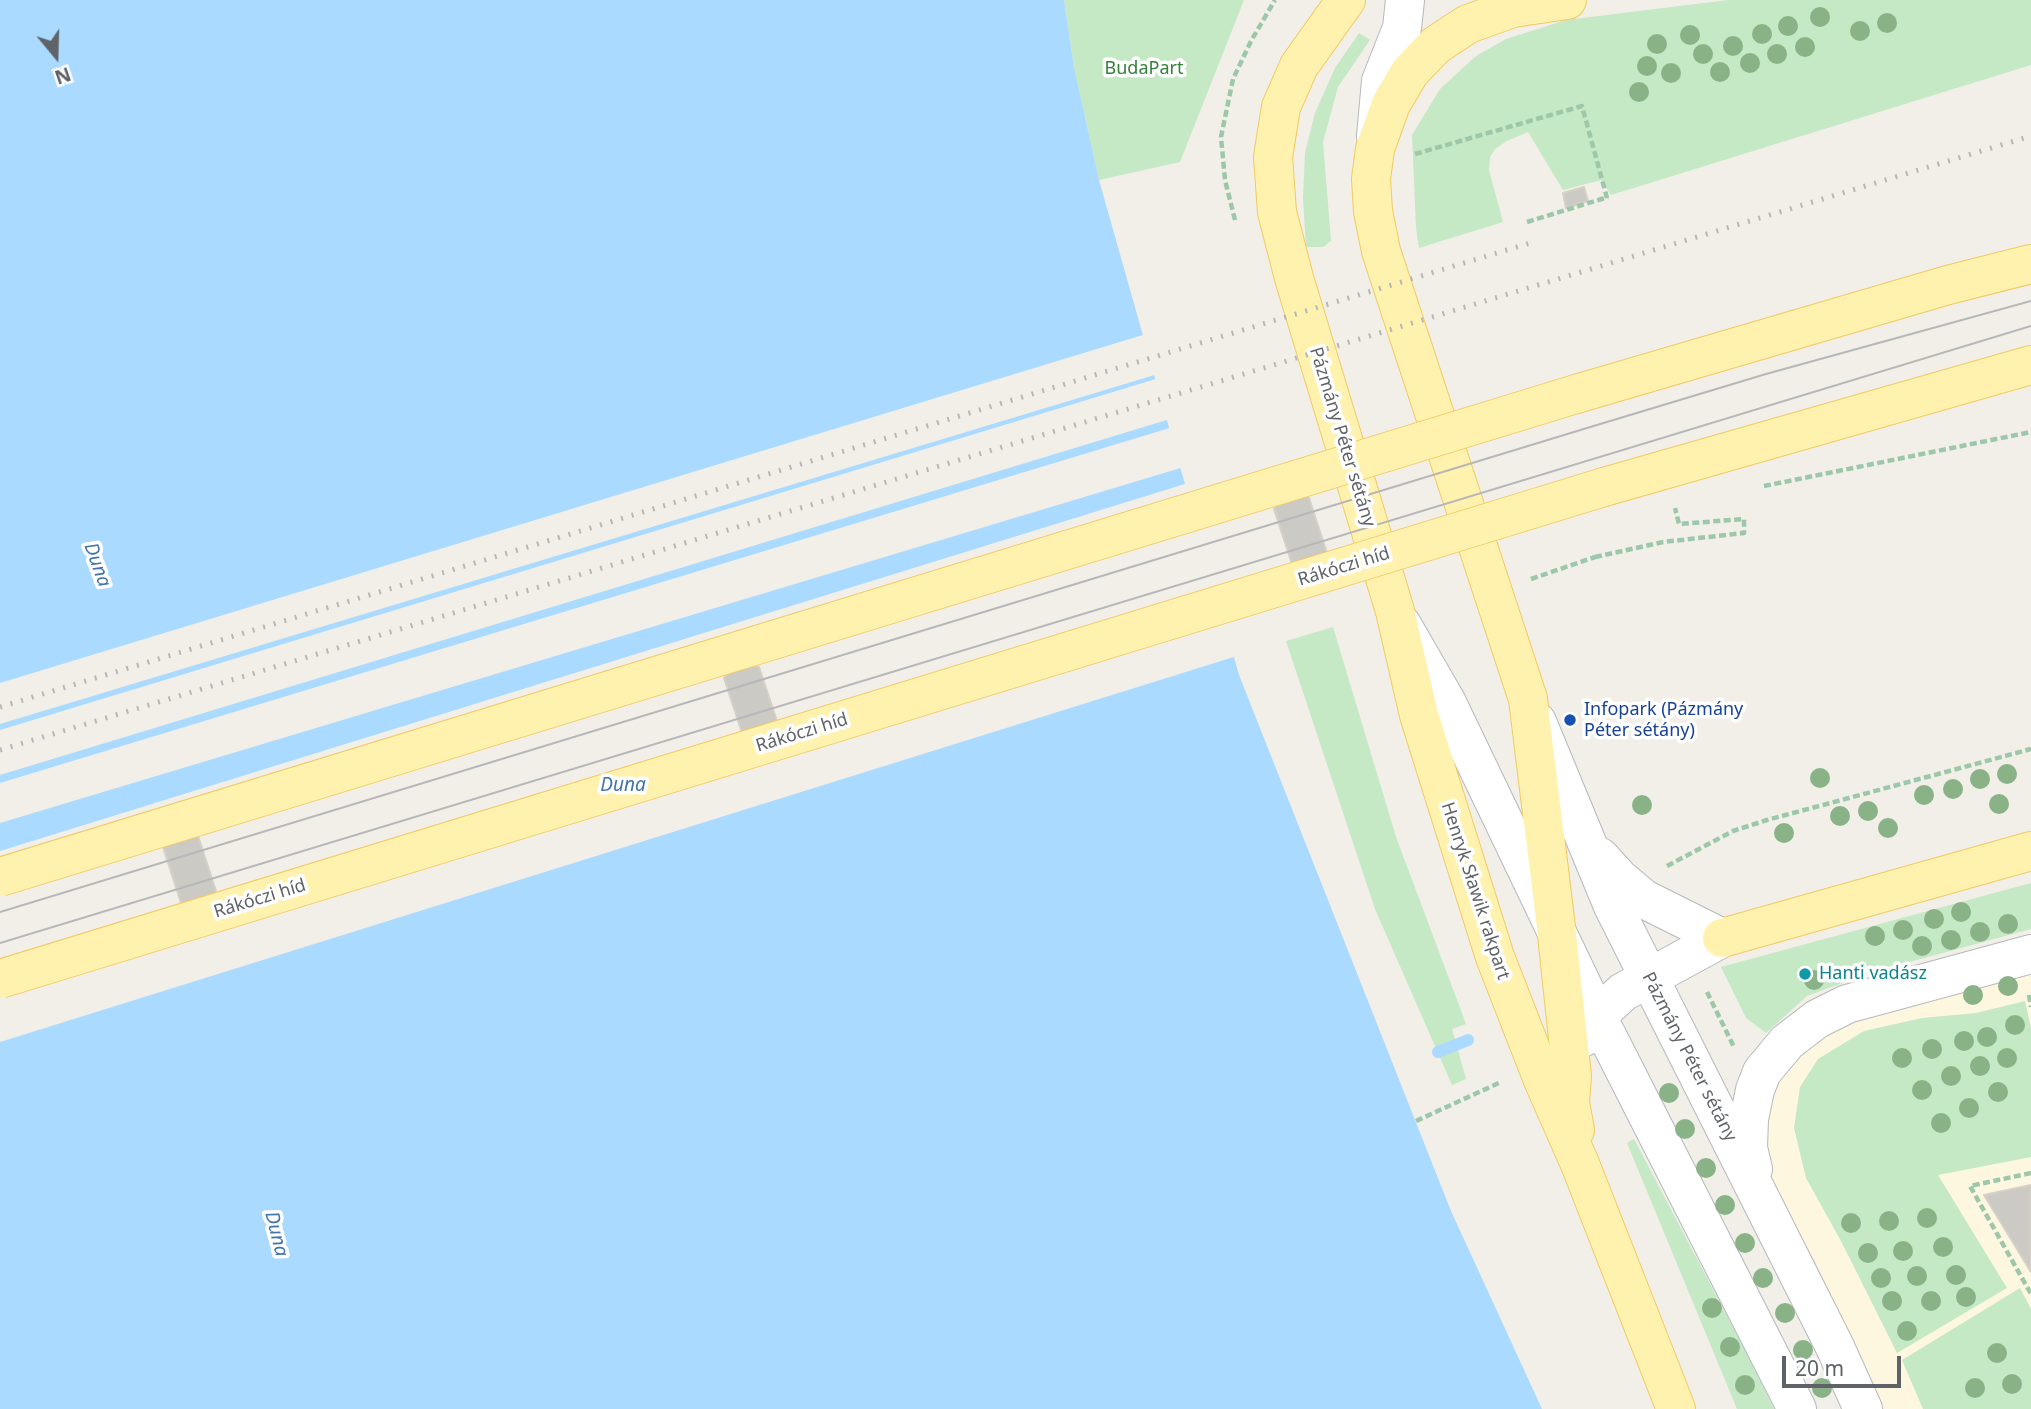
<!DOCTYPE html>
<html>
<head>
<meta charset="utf-8">
<style>
	body { margin:0 }
	#map { position:relative; width:2031px; height:1409px; overflow:hidden; background:#f1efe8; font-family:"Noto Sans",sans-serif }
	canvas { display:block }
	.north { position:absolute; left:21px; top:21px; width:70px; height:70px; -webkit-text-stroke:5px #fff; paint-order:stroke; rotate:161deg; font-size:19px; font-weight:700; line-height:28px; text-align:center; color:#5f6368 }
	.north::after { content:''; display:block; margin:auto; width:24px; height:32px; background:#5f6368; clip-path:polygon(50% 0,100% 100%,50% 72%,0 100%) }
	.scale { position:absolute; left:1782px; top:1356px; width:119px; height:32px; box-sizing:border-box; border:4px solid #5f6368; border-top:0; padding-left:9px; font-size:21px; line-height:24px; white-space:nowrap; color:#5f6368; -webkit-text-stroke:5px #fff; paint-order:stroke }
</style>
</head>
<body>
<div id="map">
<canvas width="2031" height="1409"></canvas>
<div class="north">N</div>
<div class="scale">20 m</div>
</div>
<script>
const ctx = document.querySelector('canvas').getContext('2d');
ctx.lineJoin = 'round';
function paint(path, color) { ctx.fillStyle = color; ctx.fill(path, 'evenodd'); }
const toPath = rows => new Path2D(rows.map(r => 'M' + r).join(''));
function strokePath(path, color, width, dash) { ctx.strokeStyle = color; ctx.lineWidth = width; ctx.lineCap = dash ? 'butt' : 'round'; ctx.setLineDash(dash || []); ctx.stroke(path); }
function drawText(font, color, halo, rows, align = 'center') {
  ctx.font = font + ' "Noto Sans",sans-serif'; ctx.lineWidth = 7; ctx.setLineDash([]); ctx.textBaseline = 'middle'; ctx.strokeStyle = halo; ctx.fillStyle = color; for (const [text, x, y, turn = 0] of rows) {
    ctx.save(); ctx.translate(x, y); ctx.rotate((+turn || 0) * Math.PI / 180); ctx.textAlign = isNaN(turn) ? turn : align; if (halo) ctx.strokeText(text, 0, 0); ctx.fillText(text, 0, 0); ctx.restore();
  }
}
const commercial = toPath([
	[2031,967,2031,1409,1885,1409,1815,1261,1766,1177,1757,1113,1796,1049,1858,1016]
]);
const green = toPath([
	[1064,0,1244,0,1180,162,1099,180,1074,67],
	[1728,0,2031,0,2031,65,1611,195,1601,180,1563,190,1528,132,1507,141,1495,149,1490,157,1489,170,1503,222,1419,248,1416,228,1412,135,1440,89,1476,56,1506,39,1566,20],
	[1359,33,1370,40,1338,87,1323,142,1331,241,1323,247,1306,247,1303,198,1305,153,1315,113,1335,68],
	[1333,627,1396,837,1466,1024,1452,1029,1466,1079,1452,1085,1375,909,1286,641],
	[2031,883,2031,929,1869,973,1807,996,1766,1033,1746,1018,1721,967],
	[2025,1001,2031,1028,2031,1157,1938,1175,2007,1288,1897,1353,1842,1243,1806,1178,1794,1128,1800,1087,1818,1059,1864,1031,1922,1018,1976,1013],
	[1634,1139,1750,1360,1774,1409,1737,1409,1627,1143],
	[2020,1288,2031,1309,2031,1409,1923,1409,1902,1360]
]);
const water = toPath([
	[0,0,1064,0,1074,67,1099,180,1239,675,1451,1211,1542,1409,0,1409]
]);
const pier = toPath([
	[1146,334,1158,374,0,724,0,683],
	[1159,378,1170,419,0,775,0,730],
	[1173,427,1184,467,0,823,0,783],
	[1188,483,1237,656,0,1042,0,851]
]);
const stream = toPath([
	[1438,1052,1468,1040]
]);
const building = toPath([
	[1584,187,1588,201,1566,208,1563,193,1584,187],
	[1287,492,1309,498,1327,553,1292,564,1274,509,1287,492],
	[737,662,759,667,777,721,742,733,724,678,737,662],
	[176,831,198,836,216,891,202,910,181,903,163,847,176,831],
	[2031,1185,2031,1272,1984,1195,2031,1185]
]);
const path = toPath([
	[1415,154,1582,106,1607,198],
	[1235,220,1225,180,1221,137,1233,79,1251,41,1275,0],
	[1527,222,1608,197],
	[1764,486,2031,432],
	[1595,557,1663,542,1744,533,1744,519,1679,524,1675,508],
	[1531,579,1595,557],
	[1667,866,1733,831,1767,820,2031,749],
	[1707,992,1734,1047],
	[2029,995,2031,1007],
	[1416,1121,1501,1082],
	[2031,1173,1970,1186,2031,1294]
]);
const minor = toPath([
	[1376,136,1381,81,1402,28,1405,0],
	[1402,625,1446,701,1597,1016,1797,1409],
	[1537,722,1613,906,1835,1347,1863,1409],
	[1600,857,1619,878,1644,899,1722,938],
	[1584,1037,1597,1016,1623,992,1722,938],
	[1753,1169,1748,1148,1749,1119,1755,1090,1762,1072,1787,1042,1817,1019,1847,1004,2031,954]
]);
const major = toPath([
	[1346,0,1299,66,1281,107,1273,157,1277,212,1294,278,1395,611,1419,715,1495,957,1543,1080,1580,1164,1676,1409],
	[1567,0,1513,8,1468,24,1436,45,1410,72,1391,104,1375,149,1371,179,1373,211,1381,251,1528,699,1557,935,1572,1076,1570,1103,1575,1130],
	[1576,394,1948,285,2031,264],
	[1604,487,2031,365],
	[1722,938,2031,851]
]);
const tram = toPath([
	[0,912,1587,428,1766,374,2031,301],
	[0,943,2031,326]
]);
const rail = toPath([
	[0,707,1530,243],
	[0,750,2031,136]
]);
const majorBridge = toPath([
	[0,877,1576,394],
	[0,979,1604,487]
]);
const trees = [
	[1820,17],
	[1887,23],
	[1788,26],
	[1860,31],
	[1762,34],
	[1690,35],
	[1657,44],
	[1733,46],
	[1805,47],
	[1703,54],
	[1777,54],
	[1750,63],
	[1647,66],
	[1720,72],
	[1671,73],
	[1639,92],
	[2007,774],
	[1820,778],
	[1980,779],
	[1953,789],
	[1924,795],
	[1999,804],
	[1642,805],
	[1868,811],
	[1840,816],
	[1888,828],
	[1784,833],
	[1961,912],
	[1934,919],
	[2008,924],
	[1903,930],
	[1980,932],
	[1875,936],
	[1951,940],
	[1922,946],
	[1814,980],
	[2008,986],
	[1973,995],
	[2015,1025],
	[1987,1037],
	[1964,1041],
	[1932,1049],
	[1902,1058],
	[2007,1058],
	[1980,1066],
	[1951,1076],
	[1922,1090],
	[1998,1092],
	[1669,1093],
	[1969,1108],
	[1941,1123],
	[1685,1129],
	[1706,1168],
	[1725,1205],
	[1927,1218],
	[1889,1221],
	[1851,1223],
	[1745,1243],
	[1943,1247],
	[1903,1251],
	[1868,1253],
	[1956,1275],
	[1917,1276],
	[1763,1278],
	[1881,1278],
	[1966,1297],
	[1892,1301],
	[1931,1301],
	[1712,1308],
	[1785,1313],
	[1907,1331],
	[1730,1347],
	[1803,1350],
	[1997,1353],
	[2012,1384],
	[1745,1385],
	[1822,1388],
	[1975,1388]
];
const markers = [
	[1570,720,7,"#1a4fb4"],
	[1805,974,7,"#0f9aa8"]
];
const parkNames = [
	["BudaPart",1144,69]
];
const streetNames = [
	["Pázmány Péter sétány",1342,437,73],
	["Rákóczi híd",1344,567,-17],
	["Rákóczi híd",802,733,-17],
	["Henryk Sławik rakpart",1475,891,72],
	["Rákóczi híd",260,899,-17],
	["Pázmány Péter sétány",1689,1057,63]
];
const transitNames = [
	["Infopark (Pázmány",1584,710],
	["Péter sétány)",1584,731]
];
const cultureNames = [
	["Hanti vadász",1819,974]
];
const waterNames = [
	["Duna",97,565,70],
	["Duna",623,786],
	["Duna",276,1234,76]
];
paint(commercial, '#fef7e0');
paint(green, '#c5e8c5');
paint(water, '#aadaff');
paint(pier, '#f1efe8');
strokePath(stream, '#aadaff', 12);
paint(building, '#cccac5');
strokePath(building, '#d6d1c6', 2);
strokePath(minor, '#b5b8bc', 40);
strokePath(major, '#f2c960', 40);
strokePath(path, '#9cc7a9', 4.5, [7, 3.5]);
strokePath(minor, '#fff', 38);
strokePath(major, '#fff2af', 38);
strokePath(tram, '#b6b7b8', 2);
strokePath(rail, '#b6b7b8', 5, [2, 9]);
strokePath(majorBridge, '#f2c960', 40, []);
strokePath(majorBridge, '#fff2af', 38);
ctx.fillStyle = '#89b387';
for (const [x, y] of trees) { ctx.beginPath(); ctx.arc(x, y, 10, 0, 2 * Math.PI); ctx.fill(); }
for (const [x, y, r, color] of markers) { const dot = new Path2D(); dot.arc(x, y, r, 0, 2 * Math.PI); ctx.fillStyle = color; ctx.fill(dot); strokePath(dot, '#fff', 2.5); }
drawText('18px', '#348238', '#fff', parkNames);
drawText('18px', '#5f6368', '#fff', streetNames);
drawText('18px', '#164399', '#fff', transitNames, 'left');
drawText('18px', '#0d838f', '#fff', cultureNames, 'left');
drawText('italic 19px', '#4174aa', '#fff', waterNames);
</script>
</body>
</html>
